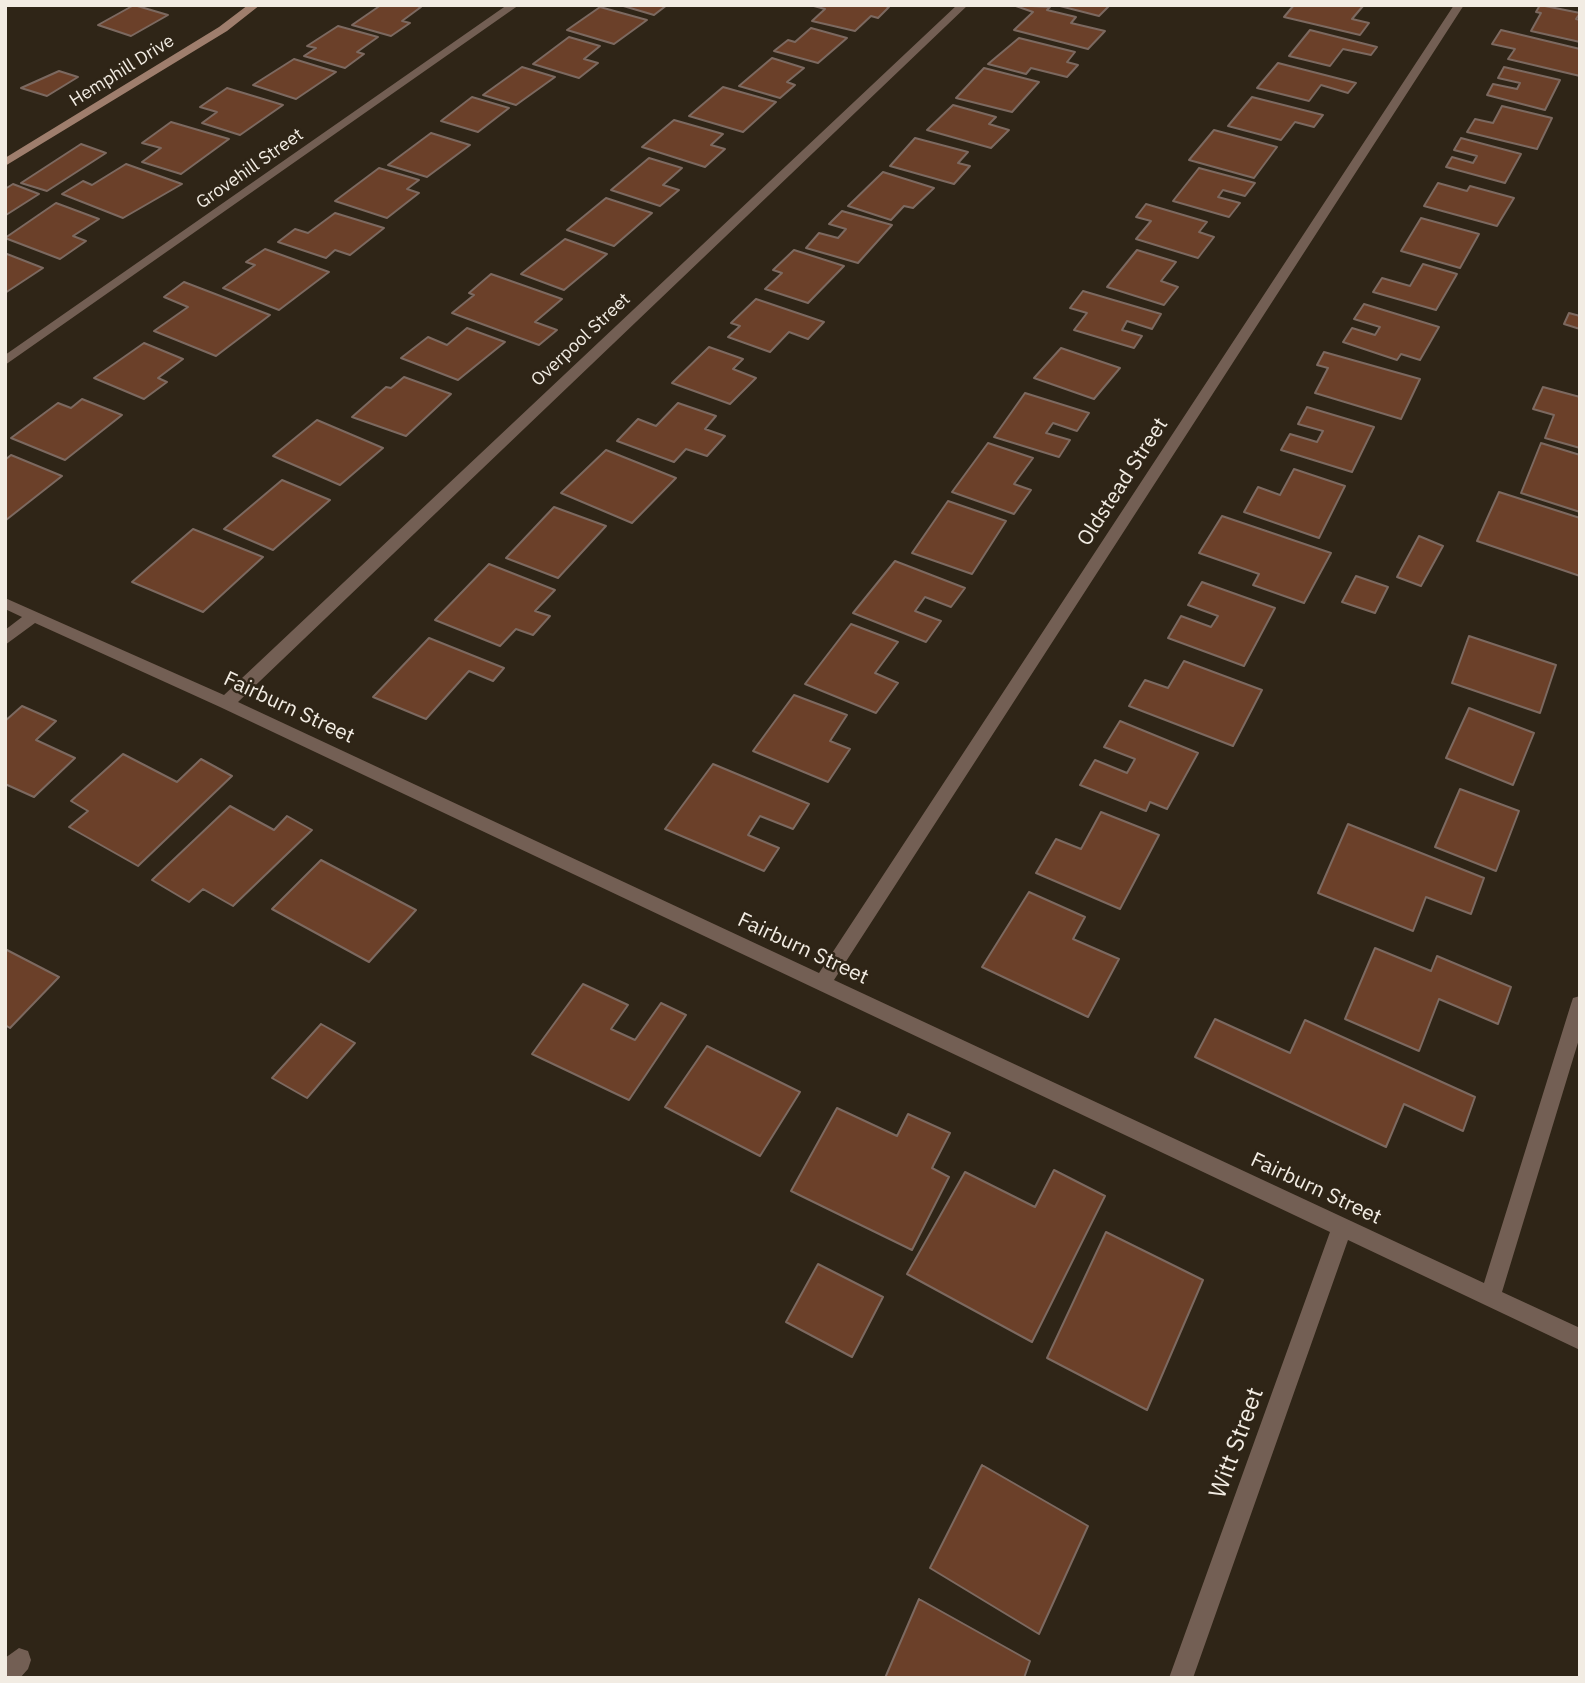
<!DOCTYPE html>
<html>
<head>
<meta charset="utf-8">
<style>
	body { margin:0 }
	#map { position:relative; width:1585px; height:1683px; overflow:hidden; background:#2f2517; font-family:"IBM Plex Sans",sans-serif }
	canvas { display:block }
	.frame { position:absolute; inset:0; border:7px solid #f2ece3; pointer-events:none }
</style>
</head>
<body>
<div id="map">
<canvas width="1585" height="1683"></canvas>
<div class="frame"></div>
</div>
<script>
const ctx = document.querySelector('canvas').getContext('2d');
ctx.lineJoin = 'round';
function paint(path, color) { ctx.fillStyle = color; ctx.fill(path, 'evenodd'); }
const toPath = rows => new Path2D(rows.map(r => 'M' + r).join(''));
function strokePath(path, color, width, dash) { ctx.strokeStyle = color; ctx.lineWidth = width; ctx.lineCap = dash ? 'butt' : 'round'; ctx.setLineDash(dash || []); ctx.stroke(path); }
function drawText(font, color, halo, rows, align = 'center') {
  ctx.font = font + ' "IBM Plex Sans",sans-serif'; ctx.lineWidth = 5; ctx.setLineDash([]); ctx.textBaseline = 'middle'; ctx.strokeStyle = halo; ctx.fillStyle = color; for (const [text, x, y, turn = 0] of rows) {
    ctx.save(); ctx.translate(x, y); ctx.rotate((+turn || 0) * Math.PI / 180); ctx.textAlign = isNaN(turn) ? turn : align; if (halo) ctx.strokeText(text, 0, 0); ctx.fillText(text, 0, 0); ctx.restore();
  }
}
const building = toPath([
	[134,5,168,15,131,36,98,25,134,5],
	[381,5,414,5,421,7,402,21,410,23,391,36,352,25,381,5],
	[620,5,667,5,654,15,620,5],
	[810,5,883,5,889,7,878,18,871,16,855,31,812,21,825,9,810,5],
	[1013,5,1050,7,1047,10,1076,17,1071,23,1105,31,1088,49,1014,30,1033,12,1013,5],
	[1056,5,1110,5,1099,16,1056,5],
	[1294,5,1360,5,1363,6,1352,19,1369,23,1360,35,1284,17,1294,5],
	[1540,5,1580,13,1576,19,1580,20,1580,42,1531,31,1541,13,1536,12,1540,5],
	[600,7,647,20,614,44,567,30,600,7],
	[338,26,378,37,357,52,364,54,345,68,304,56,316,48,307,46,338,26],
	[811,28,847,38,818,63,774,51,788,40,795,42,811,28],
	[1310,30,1377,47,1371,55,1343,49,1330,66,1289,56,1310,30],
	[1501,30,1580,49,1580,76,1508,59,1515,49,1492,44,1501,30],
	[569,37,600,46,584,59,598,63,579,78,533,64,569,37],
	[1019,38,1075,52,1067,62,1078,65,1067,77,1031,68,1026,74,988,64,1019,38],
	[772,58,804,68,787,82,795,85,780,98,739,86,772,58],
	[294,59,336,72,296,99,253,85,294,59],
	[1278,63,1356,83,1348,93,1321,85,1309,101,1257,88,1278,63],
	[522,67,555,77,516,105,483,95,522,67],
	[1504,67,1560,80,1545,110,1487,95,1493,84,1517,89,1520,83,1498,78,1504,67],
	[984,68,1039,82,1012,112,956,98,984,68],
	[59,71,78,77,47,96,21,88,59,71],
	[723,87,776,102,743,132,689,116,723,87],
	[227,88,283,105,240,135,202,123,217,112,200,107,227,88],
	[472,97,509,108,478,132,441,121,472,97],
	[1252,97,1323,115,1314,127,1295,122,1281,140,1228,126,1252,97],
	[953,105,996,117,989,124,1009,130,991,148,927,130,953,105],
	[1502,106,1552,118,1537,149,1467,132,1475,119,1493,123,1502,106],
	[674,120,723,134,711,145,725,149,705,167,642,147,674,120],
	[171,122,229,139,181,174,142,162,161,148,142,143,171,122],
	[1214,130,1277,147,1254,178,1189,160,1214,130],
	[431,133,470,145,427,177,388,165,431,133],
	[915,138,968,152,958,163,970,166,954,184,890,166,915,138],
	[1461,138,1521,154,1505,183,1446,167,1452,157,1473,163,1477,156,1454,150,1461,138],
	[81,144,106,153,47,191,21,183,81,144],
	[649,158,682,168,663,185,679,190,660,206,611,190,649,158],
	[126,164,182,184,123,218,62,194,83,181,92,185,126,164],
	[379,168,419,180,407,189,419,193,387,218,335,201,379,168],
	[1199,168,1255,183,1245,196,1223,190,1218,197,1240,203,1229,217,1173,201,1199,168],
	[883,172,934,188,913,208,904,206,891,220,848,206,883,172],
	[1438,183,1467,191,1470,186,1514,198,1497,226,1424,206,1438,183],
	[13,184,39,194,6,215,5,189,13,184],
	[606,198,652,213,614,246,567,230,606,198],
	[56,203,99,219,73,236,86,241,60,259,5,238,56,203],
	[1146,204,1207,222,1199,232,1214,237,1198,258,1136,239,1151,221,1136,217,1146,204],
	[842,211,892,225,858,263,806,248,819,233,838,238,846,229,829,224,842,211],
	[335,213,384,228,350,255,335,250,326,258,278,242,295,229,308,233,335,213],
	[1421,218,1479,234,1460,268,1401,251,1421,218],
	[565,239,607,254,564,290,521,274,565,239],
	[265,249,329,272,279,310,223,288,255,265,246,262,265,249],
	[794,250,844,266,808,303,765,289,782,273,773,270,794,250],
	[1137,250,1176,262,1161,281,1178,287,1164,305,1107,287,1137,250],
	[7,254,43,268,5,293,5,255,7,254],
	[1423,264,1457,274,1436,310,1373,292,1382,278,1410,286,1423,264],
	[491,274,562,299,535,322,557,330,539,345,452,313,474,295,469,293,491,274],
	[184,282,270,315,216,356,154,331,188,307,164,297,184,282],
	[1083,291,1161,314,1152,329,1127,321,1122,330,1142,336,1134,348,1074,330,1087,313,1070,308,1083,291],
	[756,299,824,322,808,339,789,332,770,352,728,337,740,326,731,323,756,299],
	[1364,304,1439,327,1420,360,1401,354,1397,360,1343,342,1352,328,1375,335,1380,327,1354,319,1364,304],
	[1569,313,1580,316,1580,329,1564,324,1569,313],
	[467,328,505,342,458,380,401,358,428,337,447,345,467,328],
	[144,343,183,359,158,378,167,382,144,399,94,378,144,343],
	[709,347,743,359,733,369,756,378,730,404,672,383,709,347],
	[1061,348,1120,368,1094,399,1034,378,1061,348],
	[1324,352,1420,379,1401,419,1315,393,1328,368,1317,365,1324,352],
	[404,377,451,394,406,436,352,417,386,387,391,388,404,377],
	[1543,387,1580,397,1580,448,1545,438,1554,415,1533,409,1543,387],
	[1025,393,1089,413,1077,431,1053,423,1046,433,1070,440,1059,457,994,437,1025,393],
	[82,399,122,415,65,460,11,438,58,403,71,408,82,399],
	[678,403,716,416,705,429,725,436,707,456,686,449,674,462,617,441,638,419,656,426,678,403],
	[1307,407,1374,427,1352,472,1281,450,1290,434,1317,442,1323,431,1298,424,1307,407],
	[317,420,383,448,340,485,273,456,317,420],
	[988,443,1033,458,1014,484,1031,490,1014,514,952,492,988,443],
	[1541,443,1580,455,1580,512,1521,493,1541,443],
	[606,450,676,478,632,523,561,493,606,450],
	[11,455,62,476,6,520,5,460,11,455],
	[1294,469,1345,486,1319,538,1244,512,1258,487,1280,495,1294,469],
	[282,480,330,500,273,550,224,529,282,480],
	[1499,492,1580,518,1580,576,1477,541,1499,492],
	[948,501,1006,521,972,574,912,553,948,501],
	[554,507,606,526,558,578,506,558,554,507],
	[1222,516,1331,553,1304,603,1253,585,1259,574,1199,553,1222,516],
	[193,529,263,557,203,612,132,582,193,529],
	[1419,536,1443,546,1421,586,1397,577,1419,536],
	[895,561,965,588,951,607,925,597,915,611,941,621,926,642,853,613,895,561],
	[489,564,555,590,535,611,550,616,533,635,516,629,500,646,435,620,489,564],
	[1356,576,1388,587,1375,613,1342,602,1356,576],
	[1202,582,1275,608,1244,666,1168,638,1181,616,1211,627,1218,616,1188,605,1202,582],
	[851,624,898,642,875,673,898,683,876,713,805,684,851,624],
	[1469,636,1556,665,1540,713,1452,683,1469,636],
	[429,638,504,668,493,681,469,671,426,719,373,697,429,638],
	[1184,661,1262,690,1233,746,1129,706,1145,680,1168,688,1184,661],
	[794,695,847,715,830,741,850,749,828,782,753,751,794,695],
	[22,706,56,721,36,740,75,758,34,797,5,784,5,721,22,706],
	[1469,708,1534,733,1513,785,1446,758,1469,708],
	[1120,721,1198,753,1167,809,1150,802,1146,811,1080,785,1095,760,1127,773,1135,759,1104,747,1120,721],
	[123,754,177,782,201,759,232,776,138,866,69,827,88,811,71,801,123,754],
	[713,764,809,804,793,829,760,816,748,835,779,848,764,871,665,829,713,764],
	[1460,789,1519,811,1496,871,1435,847,1460,789],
	[230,806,274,830,287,816,312,830,233,906,203,889,189,902,152,880,230,806],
	[1101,812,1159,835,1120,909,1036,873,1056,839,1081,849,1101,812],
	[1348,824,1484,878,1471,914,1426,897,1413,931,1318,893,1348,824],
	[321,860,416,910,369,962,272,909,321,860],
	[1029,892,1085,917,1073,939,1119,959,1088,1017,982,967,1029,892],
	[1375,948,1431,971,1437,956,1511,987,1498,1024,1439,999,1419,1051,1345,1019,1375,948],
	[5,949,59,977,10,1028,5,1025,5,949],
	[583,984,628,1005,611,1029,635,1040,661,1003,686,1015,629,1100,532,1054,583,984],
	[1215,1019,1290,1053,1305,1020,1475,1097,1463,1131,1404,1104,1386,1147,1195,1057,1215,1019],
	[321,1024,355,1043,307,1098,272,1078,321,1024],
	[707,1046,800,1092,760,1156,665,1107,707,1046],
	[837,1108,897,1136,908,1114,950,1133,932,1168,949,1177,912,1250,791,1191,837,1108],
	[1054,1170,1105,1196,1032,1342,907,1274,965,1172,1035,1207,1054,1170],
	[1106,1232,1203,1280,1147,1410,1047,1358,1106,1232],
	[818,1264,883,1297,852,1357,786,1322,818,1264],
	[982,1465,1088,1526,1039,1634,930,1568,982,1465],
	[919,1599,1030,1661,1024,1678,885,1678,919,1599]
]);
const street = toPath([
	[507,5,519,5,5,365,5,355,507,5],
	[957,5,968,5,238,702,819,973,1454,5,1464,5,834,980,1484,1283,1571,1004,1573,998,1580,996,1580,1036,1502,1292,1580,1328,1580,1350,1348,1240,1193,1678,1169,1678,1330,1232,220,707,35,623,5,645,5,630,22,617,5,609,5,598,224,695,957,5],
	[19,1648,28,1651,31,1660,28,1669,20,1678,5,1678,5,1658,19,1648]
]);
const secondary = toPath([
	[248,5,260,5,227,31,5,166,5,158,219,27,248,5]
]);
const farStreetnames = [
	["Hemphill Drive",122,71,-32],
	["Grovehill Street",250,169,-35],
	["Overpool Street",581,340,-43]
];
const streetNames = [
	["Oldstead Street",1123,482,-57],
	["Fairburn Street",289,708,25],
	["Fairburn Street",803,949,25],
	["Fairburn Street",1316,1189,25]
];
const nearStreetnames = [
	["Witt Street",1237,1443,-70]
];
paint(building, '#6b4029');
strokePath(building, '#7c6960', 2);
paint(street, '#735f54');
paint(secondary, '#9f7e6d');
drawText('18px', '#f2ece3', '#2f2517', farStreetnames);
drawText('21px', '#f2ece3', '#2f2517', streetNames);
drawText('24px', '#f2ece3', '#2f2517', nearStreetnames);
</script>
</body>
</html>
